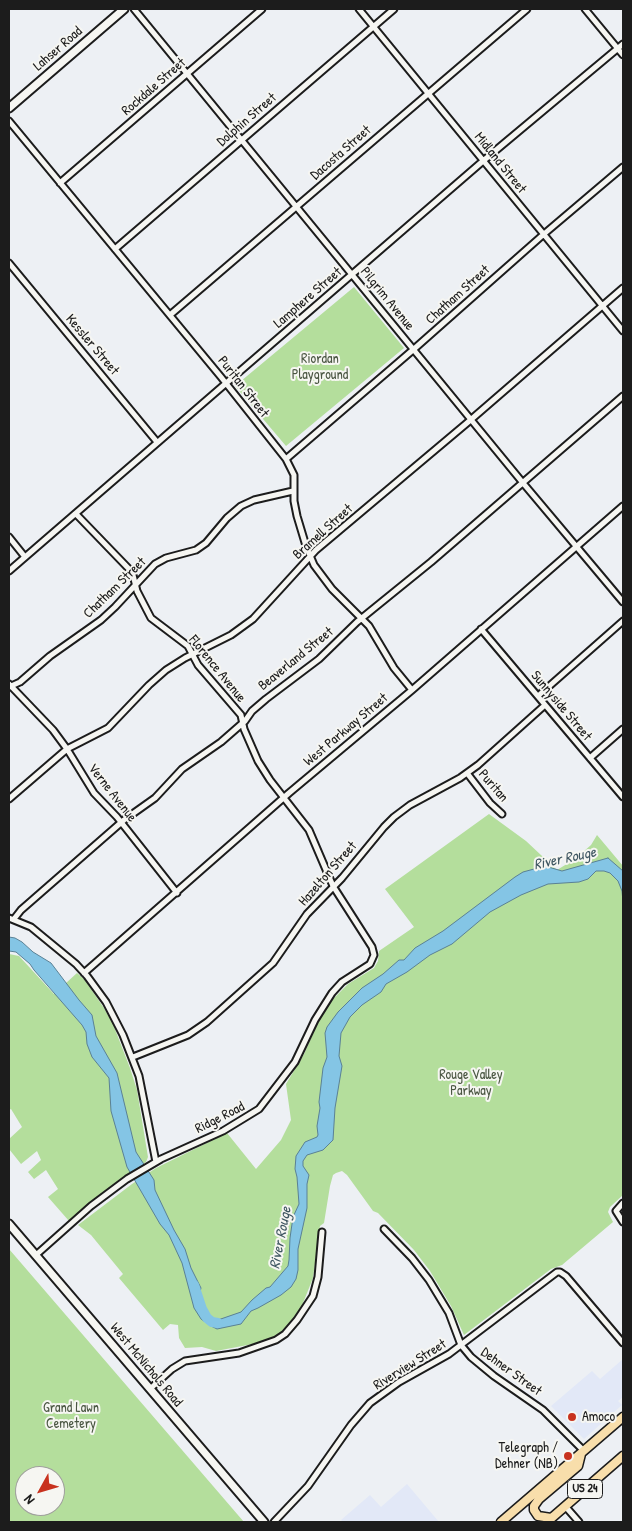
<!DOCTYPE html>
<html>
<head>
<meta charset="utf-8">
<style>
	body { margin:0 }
	#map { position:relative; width:632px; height:1531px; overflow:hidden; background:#edf0f4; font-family:"Patrick Hand",sans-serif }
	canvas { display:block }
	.frame { position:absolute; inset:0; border:10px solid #1c1c1c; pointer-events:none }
	.north { position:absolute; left:15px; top:1466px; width:50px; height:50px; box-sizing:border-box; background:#f6f6f2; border:1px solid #9f9f9c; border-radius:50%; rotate:231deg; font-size:14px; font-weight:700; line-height:20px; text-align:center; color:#1c1c1c }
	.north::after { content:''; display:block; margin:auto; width:18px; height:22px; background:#c8321e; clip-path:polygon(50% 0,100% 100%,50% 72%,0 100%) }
</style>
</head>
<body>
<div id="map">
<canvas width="632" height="1531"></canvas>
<div class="frame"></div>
<div class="north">N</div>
</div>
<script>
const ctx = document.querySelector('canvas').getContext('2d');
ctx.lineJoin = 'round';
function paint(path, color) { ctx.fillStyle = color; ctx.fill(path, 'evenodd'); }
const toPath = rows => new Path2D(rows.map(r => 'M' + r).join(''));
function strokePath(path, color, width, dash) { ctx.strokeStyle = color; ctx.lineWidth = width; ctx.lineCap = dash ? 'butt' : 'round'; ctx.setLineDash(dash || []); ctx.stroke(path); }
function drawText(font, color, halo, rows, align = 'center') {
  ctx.font = font + ' "Patrick Hand",sans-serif'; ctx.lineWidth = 4; ctx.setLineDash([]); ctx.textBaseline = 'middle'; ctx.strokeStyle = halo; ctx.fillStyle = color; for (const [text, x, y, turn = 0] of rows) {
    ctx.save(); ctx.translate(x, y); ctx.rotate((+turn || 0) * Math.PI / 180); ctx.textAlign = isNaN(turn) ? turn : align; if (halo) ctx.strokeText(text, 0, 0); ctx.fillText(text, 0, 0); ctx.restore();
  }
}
const built = toPath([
	[623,1359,623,1397,618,1401,622,1405,584,1439,551,1406,592,1371,600,1379],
	[407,1484,439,1522,343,1522,341,1520,370,1495,381,1507]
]);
const green = toPath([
	[354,287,404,348,286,446,235,386],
	[489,814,526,841,557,870,575,859,591,845,597,835,623,866,623,1195,610,1207,608,1212,613,1222,562,1265,551,1269,464,1335,451,1306,430,1271,414,1250,378,1213,373,1211,347,1175,342,1171,336,1173,333,1175,330,1186,324,1223,320,1226,313,1278,301,1308,282,1334,270,1340,258,1343,216,1351,202,1347,185,1348,179,1338,178,1325,170,1324,163,1330,119,1278,123,1274,91,1235,78,1225,132,1184,156,1168,227,1133,256,1169,281,1140,291,1120,286,1084,304,1054,320,1018,332,1000,348,984,374,968,378,961,379,951,414,927,385,889],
	[9,954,19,956,54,994,77,973,84,979,104,1008,113,1024,130,1068,137,1090,148,1157,146,1162,118,1181,69,1221,48,1197,58,1189,46,1170,34,1179,28,1172,41,1160,37,1151,21,1164,9,1149,9,1139,22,1127,11,1109,9,1110],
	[9,1249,244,1522,9,1522],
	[25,1476,55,1476,55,1506,25,1506]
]);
const water = toPath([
	[608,858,623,871,623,902,622,891,618,881,610,873,604,871,596,871,588,879,579,882,548,884,521,895,490,912,452,944,430,955,407,972,386,984,381,992,362,1005,350,1017,341,1033,339,1056,342,1066,335,1108,333,1140,323,1150,307,1155,303,1161,303,1166,309,1175,307,1184,307,1208,298,1249,298,1270,296,1279,291,1287,281,1295,258,1308,251,1311,241,1324,217,1329,211,1326,201,1319,194,1308,182,1263,169,1235,160,1224,127,1167,111,1111,109,1078,92,1057,87,1044,86,1032,82,1025,34,970,30,964,16,952,9,951,9,937,15,938,22,942,33,952,51,963,79,1000,92,1015,96,1036,117,1073,136,1152,154,1180,155,1190,174,1230,185,1249,191,1268,201,1288,197,1303,198,1309,203,1315,215,1321,241,1312,252,1300,266,1288,270,1287,288,1266,289,1260,290,1238,293,1217,299,1204,297,1177,295,1169,296,1156,305,1142,317,1137,318,1135,317,1126,320,1108,319,1102,323,1068,327,1057,325,1033,327,1027,338,1012,362,988,383,974,399,960,404,960,415,948,443,931,515,877,523,872,545,866,562,871,608,858]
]);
const river = toPath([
	[194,1285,202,1309,207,1318,212,1322,218,1323]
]);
const street = toPath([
	[134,9,523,483,623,602],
	[359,9,623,331],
	[585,9,623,55],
	[9,121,221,377,286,459,294,475,294,501,297,516,306,546,314,565,332,589,369,626,394,668,412,690],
	[60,183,262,9],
	[115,249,394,9],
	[9,263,157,442],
	[170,315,527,9],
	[286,459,414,349,544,234,623,167],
	[9,537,25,557],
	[9,571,483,161,623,44],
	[481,629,623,797],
	[9,684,53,730,67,749,94,793,117,817,177,893],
	[9,687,20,682,50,656,101,620,115,607,155,564,166,558,196,550,206,543,227,518,241,506,254,500,293,491],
	[538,696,623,621],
	[590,758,623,729],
	[467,773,490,803,502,814],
	[9,799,67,749,108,728,149,685,166,670,185,658,231,635,253,619,316,550,467,423,623,288],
	[9,918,31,927,76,964,87,976,106,1002,123,1035,139,1076,156,1162],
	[14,919,21,910,124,820,155,798,182,769,221,742,245,721,252,711,266,699,319,659,357,622,431,562,623,396],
	[84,973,289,793,412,690,623,506],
	[133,1057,188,1035,207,1022,273,963,307,914,342,878,384,827,394,817,410,805,460,778,478,765,545,705],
	[623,1203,616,1211,623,1222],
	[384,1229,412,1258,429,1280,449,1313,461,1345,471,1357,494,1376,543,1410,584,1451],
	[36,1255,91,1206,127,1179,161,1159,223,1131,259,1109,295,1062,315,1020,332,993,342,982,370,964,374,955,372,947,333,886,309,830,270,780,258,761,244,729,241,715,198,665,188,646,151,618,137,591,133,575,130,570,76,514],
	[150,1389,172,1369,185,1361,239,1353,276,1340,285,1334,297,1320,313,1296,318,1277,322,1232],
	[565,1506,579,1522],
	[274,1522,308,1486,351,1425,370,1403,399,1382,449,1354,557,1272,560,1272,566,1276,623,1343]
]);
const secondary = toPath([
	[9,108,124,9],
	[9,1224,264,1522]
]);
const primary = toPath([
	[551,1518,538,1516,534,1510,534,1506,539,1499,578,1466,581,1454],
	[501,1522,623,1417],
	[547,1522,623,1456]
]);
const markers = [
	[572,1417,5,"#c8321e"],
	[568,1456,5,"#c8321e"]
];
const shields = [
	[585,1489,35]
];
const shieldNames = [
	["US 24",585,1489]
];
const streetNames = [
	["Lahser Road",58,49,-41],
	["Rockdale Street",154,87,-41],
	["Dolphin Street",247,120,-41],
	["Dacosta Street",341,153,-41],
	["Midland Street",500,163,51],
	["Chatham Street",458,295,-42],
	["Lamphere Street",308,298,-41],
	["Pilgrim Avenue",387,299,51],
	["Kessler Street",92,345,50],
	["Puritan Street",243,387,52],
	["Bramell Street",323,532,-42],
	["Chatham Street",115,588,-44],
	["Beaverland Street",296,659,-39],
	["Florence Avenue",217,669,51],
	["Sunnyside Street",561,706,50],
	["West Parkway Street",346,730,-40],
	["Puritan",493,786,49],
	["Verne Avenue",112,793,52],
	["Hazelton Street",328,874,-49],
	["Ridge Road",220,1118,-27],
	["West McNichols Road",146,1365,50],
	["Riverview Street",410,1365,-32],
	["Dehner Street",511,1372,36]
];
const parkNames = [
	["Riordan",320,359],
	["Playground",320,375],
	["Rouge Valley",471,1075],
	["Parkway",471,1091],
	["Grand Lawn",71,1408],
	["Cemetery",71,1424]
];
const poiNames = [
	["Amoco",582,1417],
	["Telegraph /",558,1448,"right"],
	["Dehner (NB)",558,1464,"right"]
];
const waterNames = [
	["River Rouge",565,859,-12],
	["River Rouge",281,1238,-79]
];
paint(built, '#e2e8f7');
paint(green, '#b4de9c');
paint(water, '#84c5e5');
strokePath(water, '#5a8195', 1);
strokePath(river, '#84c5e5', 10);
strokePath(street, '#1c1c1c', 9);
strokePath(secondary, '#1c1c1c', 11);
strokePath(primary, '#1c1c1c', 11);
strokePath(street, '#f6f6f2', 5);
strokePath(secondary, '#f6f6f2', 7);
strokePath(primary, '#f8deab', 8);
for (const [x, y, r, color] of markers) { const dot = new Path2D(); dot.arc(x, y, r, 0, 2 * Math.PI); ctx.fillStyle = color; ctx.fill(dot); strokePath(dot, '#f6f6f2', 2); }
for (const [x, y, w] of shields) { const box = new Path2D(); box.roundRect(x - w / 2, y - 9.5, w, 19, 4); ctx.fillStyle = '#f6f6f2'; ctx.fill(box); strokePath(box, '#1c1c1c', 1); }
drawText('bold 12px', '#1c1c1c', null, shieldNames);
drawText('14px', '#1c1c1c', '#f6f6f2', streetNames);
drawText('14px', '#4a5642', '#f6f6f2', parkNames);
drawText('14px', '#1c1c1c', '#f6f6f2', poiNames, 'left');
drawText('italic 15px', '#405762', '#f6f6f2', waterNames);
</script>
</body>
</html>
